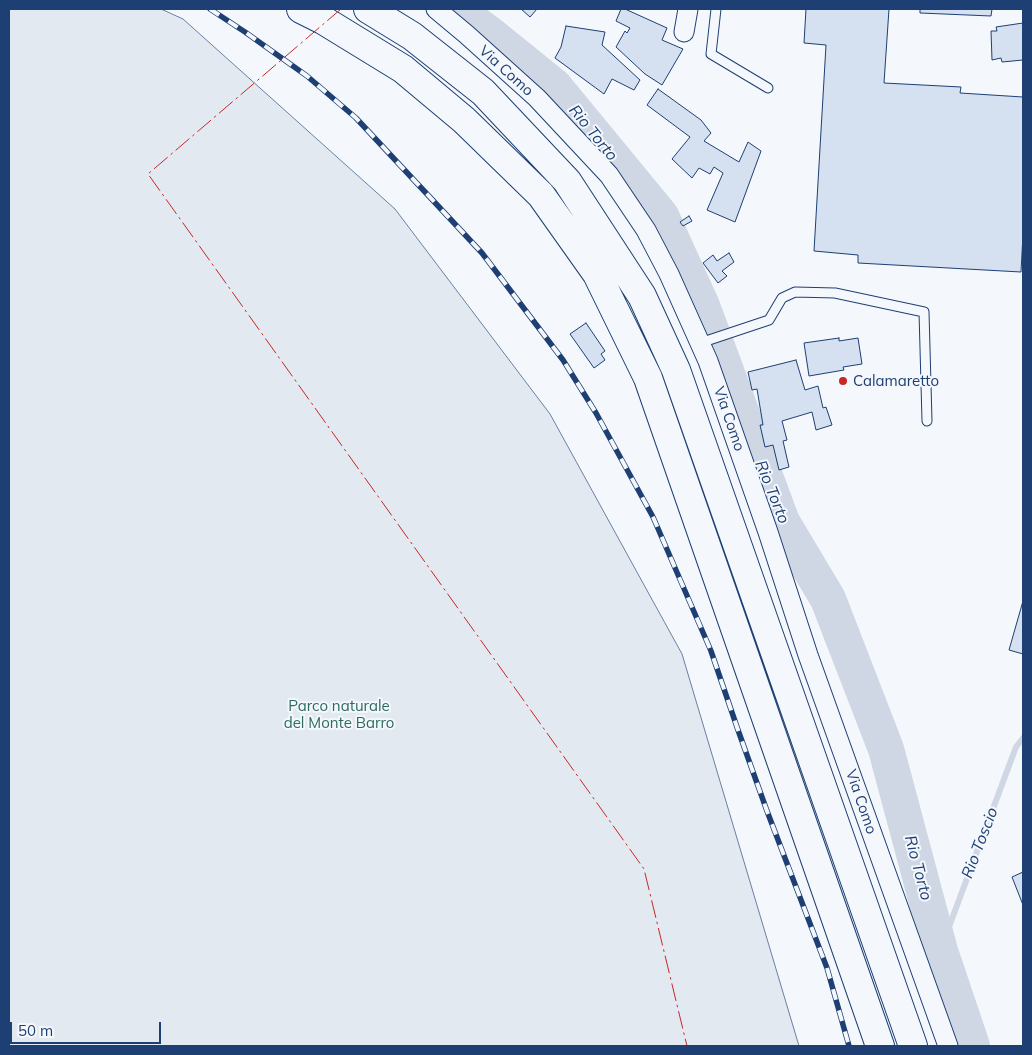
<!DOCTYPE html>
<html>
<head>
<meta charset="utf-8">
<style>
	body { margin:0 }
	#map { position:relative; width:1032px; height:1055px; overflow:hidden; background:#f4f7fb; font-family:Mulish,sans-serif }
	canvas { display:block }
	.frame { position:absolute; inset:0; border:10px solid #1d3f73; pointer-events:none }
	.scale { position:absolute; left:10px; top:1022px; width:151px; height:22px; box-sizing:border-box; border:2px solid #1d3f73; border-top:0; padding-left:6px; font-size:15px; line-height:18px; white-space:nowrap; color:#1d3f73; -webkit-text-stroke:4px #f4f7fb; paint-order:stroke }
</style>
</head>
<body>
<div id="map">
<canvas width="1032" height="1055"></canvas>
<div class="frame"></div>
<div class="scale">50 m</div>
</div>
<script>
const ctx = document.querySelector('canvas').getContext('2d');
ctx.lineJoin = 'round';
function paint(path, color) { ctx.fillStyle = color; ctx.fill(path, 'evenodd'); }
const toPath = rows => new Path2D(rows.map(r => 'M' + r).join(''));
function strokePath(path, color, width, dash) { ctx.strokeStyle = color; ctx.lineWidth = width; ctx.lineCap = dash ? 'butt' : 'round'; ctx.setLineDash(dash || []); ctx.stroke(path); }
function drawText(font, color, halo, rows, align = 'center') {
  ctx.font = font + ' Mulish,sans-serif'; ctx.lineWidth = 4; ctx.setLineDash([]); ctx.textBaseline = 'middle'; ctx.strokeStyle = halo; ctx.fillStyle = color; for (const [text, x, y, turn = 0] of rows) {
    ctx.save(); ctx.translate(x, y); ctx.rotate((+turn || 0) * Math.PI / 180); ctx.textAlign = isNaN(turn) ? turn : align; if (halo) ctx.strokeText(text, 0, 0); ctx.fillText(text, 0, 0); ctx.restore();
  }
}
const green = toPath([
	[9,9,161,9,183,19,395,209,550,414,682,654,799,1046,9,1046,9,9]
]);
const stream = toPath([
	[940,951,1016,747,1023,738]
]);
const river = toPath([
	[456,9,492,36,554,86,661,216,702,306,782,522,828,599,886,749,940,951,972,1046]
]);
const building = toPath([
	[521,9,537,9,530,17,521,9],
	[621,9,625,9,667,28,662,40,683,49,662,85,645,74,616,47,625,31,627,33,630,28,616,21,621,9],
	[806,9,889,9,884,83,961,87,960,93,1023,97,1023,234,1021,272,858,263,858,255,814,251,826,45,804,43,806,9],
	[920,9,992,9,991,16,920,13,920,9],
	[1023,23,1023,60,1002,62,1001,58,992,60,991,31,997,31,996,27,1023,23],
	[566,26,605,32,602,45,640,80,634,90,612,79,604,94,555,58,561,47,566,26],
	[658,89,701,120,711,133,704,141,739,162,748,142,761,151,735,222,707,210,723,173,714,167,710,174,699,168,692,178,672,159,690,137,647,105,658,89],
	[689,216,692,221,683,226,680,222,689,216],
	[729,253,734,262,722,271,727,276,718,283,703,263,713,255,717,261,729,253],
	[586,323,605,351,601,354,605,360,594,368,570,334,586,323],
	[839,338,839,341,858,338,862,364,843,367,844,370,809,376,804,343,839,338],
	[796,360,805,390,818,386,823,408,826,407,832,425,816,430,812,412,782,421,787,440,783,441,789,467,779,470,773,445,765,447,760,425,763,425,757,389,752,390,748,372,796,360],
	[1023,601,1023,654,1009,650,1023,601],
	[1023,872,1023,905,1012,877,1023,872]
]);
const service = toPath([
	[716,9,711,54,768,88],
	[700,343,769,320,782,298,795,292,835,293,924,312,927,421]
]);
const minor = toPath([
	[436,9,466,34,537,98,609,175,646,230,669,274,708,361,768,532,808,655,948,1046],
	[684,32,688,9]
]);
const primary = toPath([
	[301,9,323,20,403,69,464,120,541,195,597,274,648,378,880,1046],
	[368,9,412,36,483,92,567,181,642,296,676,370,913,1046]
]);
const rail = toPath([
	[210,9,245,32,307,76,356,118,482,253,563,360,596,413,653,517,711,651,738,730,767,811,827,968,849,1046]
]);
const power = toPath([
	[341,9,148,174,644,869,687,1046]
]);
const markers = [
	[843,381,5,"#c62828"]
];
const streetNames = [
	["Via Como",506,71,42],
	["Via Como",729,419,71],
	["Via Como",861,802,71]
];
const poiNames = [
	["Calamaretto",853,381]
];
const parkNames = [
	["Parco naturale",339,706],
	["del Monte Barro",339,723]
];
const waterNames = [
	["Rio Torto",593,133,51],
	["Rio Torto",772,492,68],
	["Rio Toscio",980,843,-69],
	["Rio Torto",918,868,75]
];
paint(green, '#e3e9f0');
strokePath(green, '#687fa3', 1);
strokePath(stream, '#cfd7e4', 6);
strokePath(river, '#cfd7e4', 36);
paint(building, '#d5e0f0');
strokePath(building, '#1d3f73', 1);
strokePath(service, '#1d3f73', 11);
strokePath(minor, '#1d3f73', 21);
strokePath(primary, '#1d3f73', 30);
strokePath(service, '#f4f7fb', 9);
strokePath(minor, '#f4f7fb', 19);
strokePath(primary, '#f4f7fb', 28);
strokePath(rail, '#1d3f73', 5.5);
strokePath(rail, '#f4f7fb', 4, [11]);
strokePath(power, '#c62828', 1, [18, 4, 2.5, 4]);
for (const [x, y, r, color] of markers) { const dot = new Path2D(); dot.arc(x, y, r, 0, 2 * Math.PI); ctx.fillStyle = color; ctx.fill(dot); strokePath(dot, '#f4f7fb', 2); }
drawText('15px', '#1d3f73', '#f4f7fb', streetNames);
drawText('15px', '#1d3f73', '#f4f7fb', poiNames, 'left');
drawText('15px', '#2c6c60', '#f4f7fb', parkNames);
drawText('italic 16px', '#1d3f73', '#f4f7fb', waterNames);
</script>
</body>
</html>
